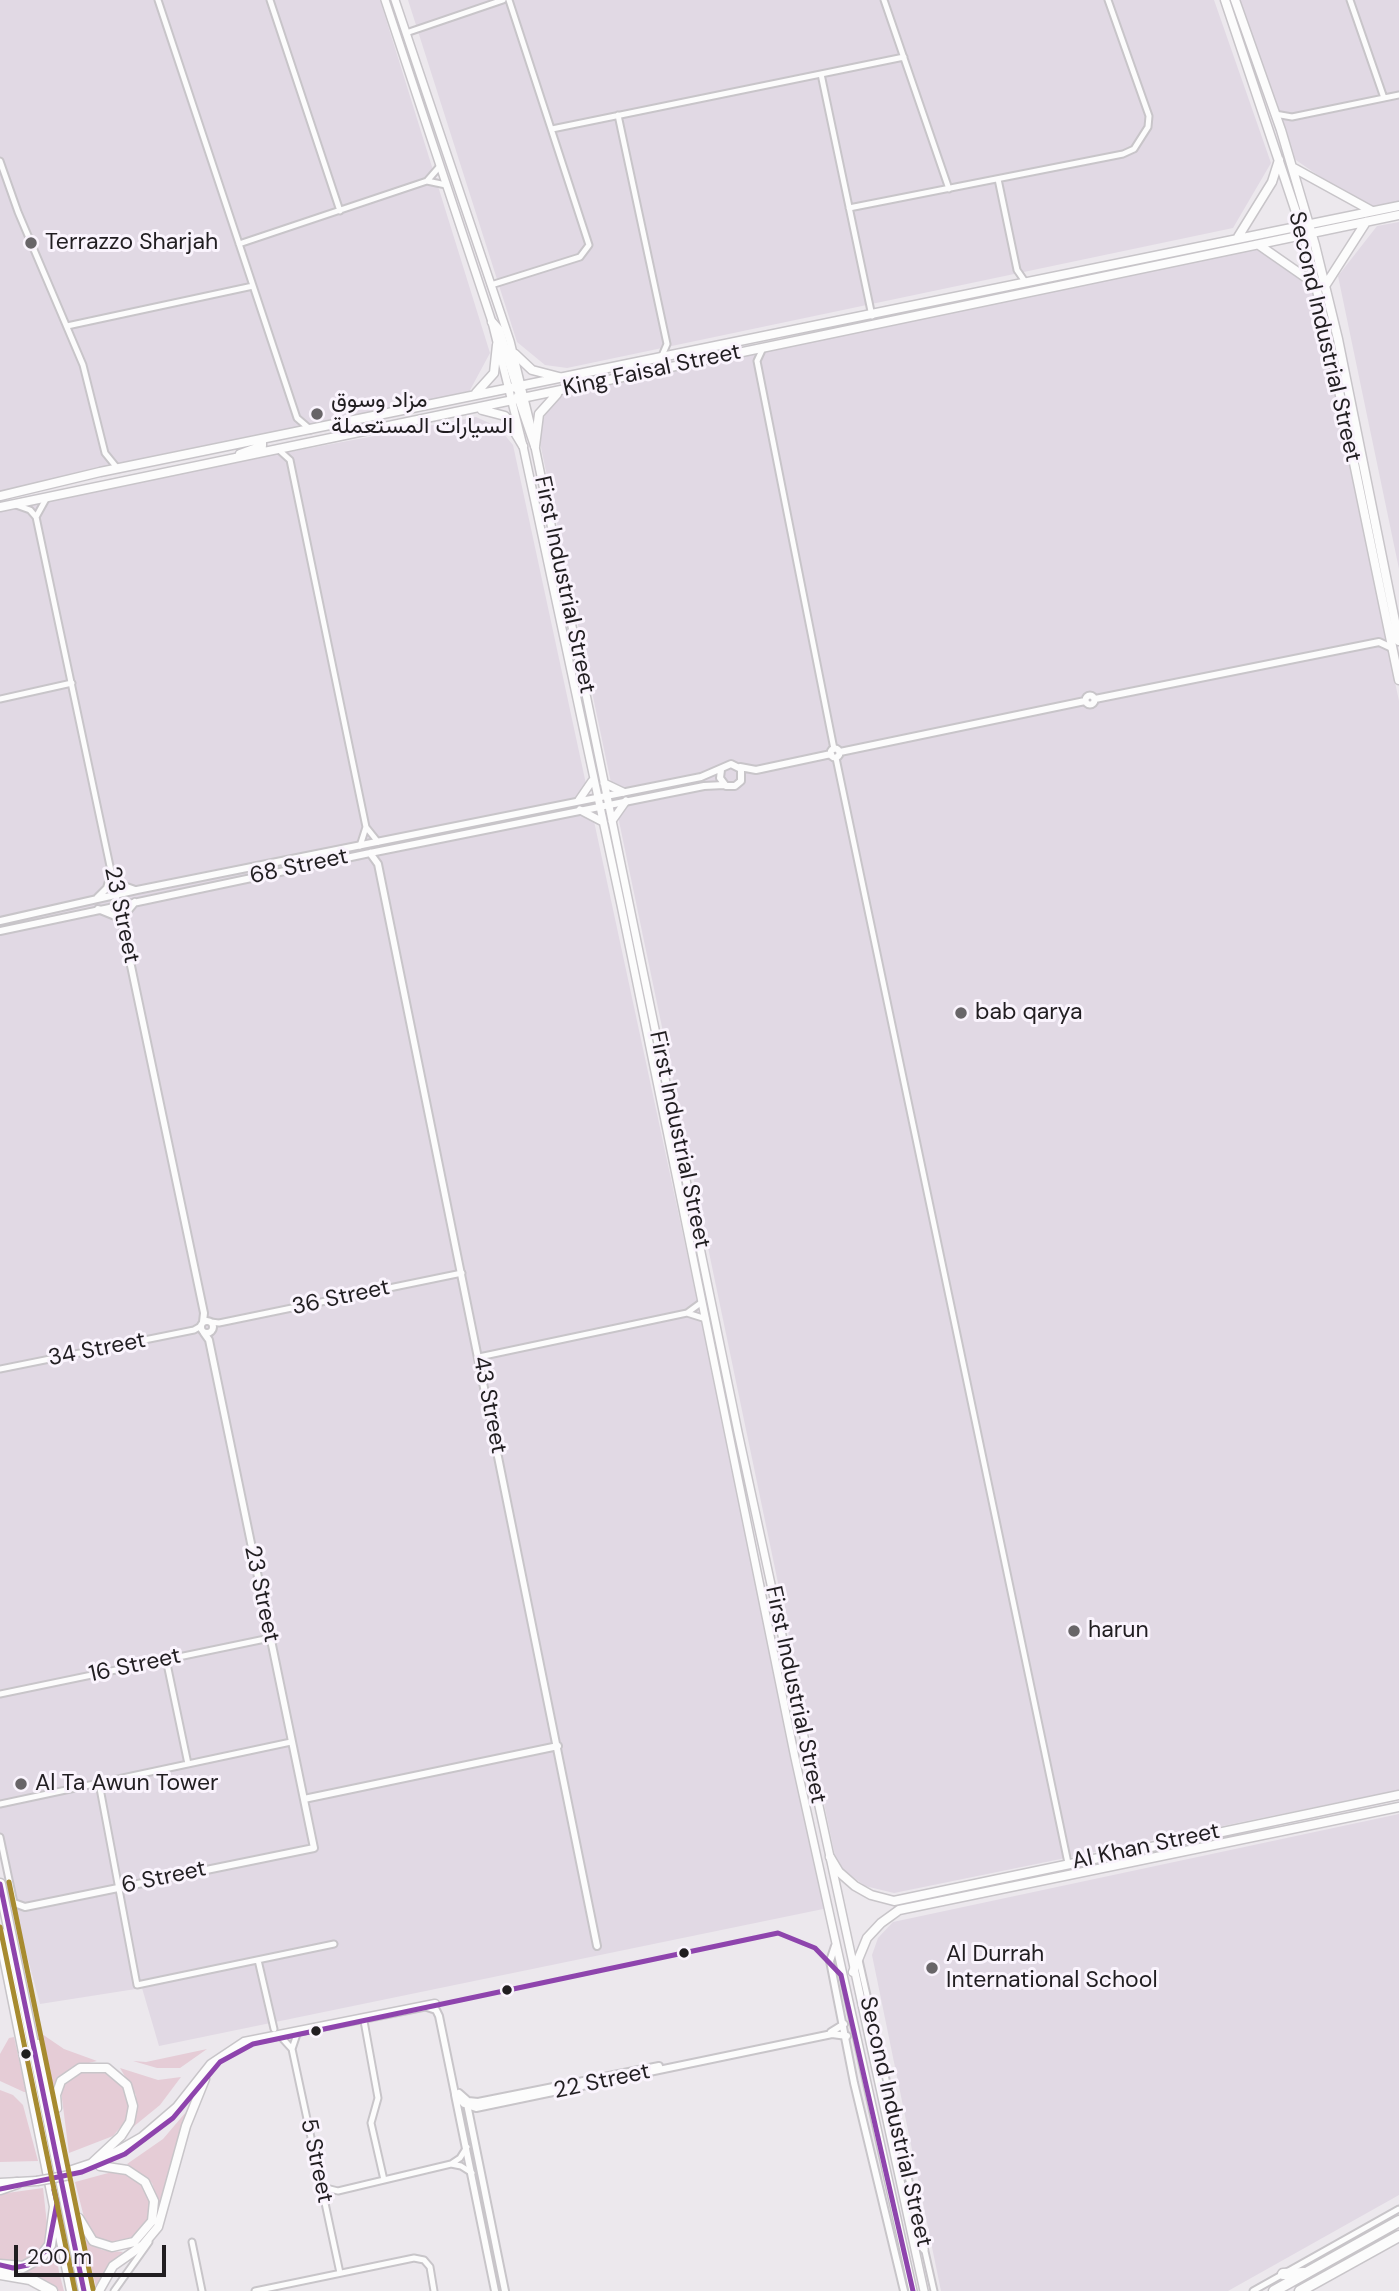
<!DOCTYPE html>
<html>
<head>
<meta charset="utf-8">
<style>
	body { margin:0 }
	#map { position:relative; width:1399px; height:2291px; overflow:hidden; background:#ece8ed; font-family:"DM Sans",sans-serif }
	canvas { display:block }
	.scale { position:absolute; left:14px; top:2245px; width:152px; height:32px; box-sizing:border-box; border:4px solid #211e21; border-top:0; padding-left:9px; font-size:21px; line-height:24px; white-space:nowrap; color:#211e21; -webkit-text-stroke:5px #faf4fd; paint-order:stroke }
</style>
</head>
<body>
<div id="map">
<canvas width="1399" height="2291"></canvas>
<div class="scale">200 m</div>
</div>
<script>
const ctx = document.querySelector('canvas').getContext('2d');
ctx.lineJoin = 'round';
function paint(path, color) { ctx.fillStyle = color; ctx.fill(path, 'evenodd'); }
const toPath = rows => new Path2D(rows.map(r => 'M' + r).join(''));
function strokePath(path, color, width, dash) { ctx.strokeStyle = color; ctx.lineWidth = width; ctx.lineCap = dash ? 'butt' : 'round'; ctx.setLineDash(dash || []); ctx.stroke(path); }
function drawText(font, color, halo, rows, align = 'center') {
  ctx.font = font + ' "DM Sans",Vazirmatn,sans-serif'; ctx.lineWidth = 6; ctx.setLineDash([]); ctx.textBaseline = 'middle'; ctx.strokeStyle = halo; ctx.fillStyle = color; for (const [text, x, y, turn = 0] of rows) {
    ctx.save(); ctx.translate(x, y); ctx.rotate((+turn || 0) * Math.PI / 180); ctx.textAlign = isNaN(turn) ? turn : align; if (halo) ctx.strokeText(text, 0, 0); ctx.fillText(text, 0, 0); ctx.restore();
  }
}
const built = toPath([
	[0,0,380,0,490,353,469,392,0,493],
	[408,0,1214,0,1271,163,1233,228,567,368,545,365,517,342],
	[1238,0,1399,0,1399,201,1372,207,1342,192,1293,158],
	[1399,222,1399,569,1338,276,1377,226],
	[1255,248,1313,289,1399,701,1399,1790,894,1893,865,1886,841,1868,835,1856,538,433,547,410,565,391],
	[476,417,498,427,513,445,828,1908,159,2046,142,1988,40,2004,0,1856,0,506],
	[1399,1814,1399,2195,1228,2291,941,2291,872,1955,878,1938,893,1922]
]);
const green = toPath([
	[42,2034,64,2049,97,2061,72,2067,53,2085],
	[14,2037,26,2092,24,2092,0,2081,0,2054,9,2038],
	[207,2049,180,2068,157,2068,133,2061,146,2062],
	[120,2068,158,2080,181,2077,160,2105,133,2127,136,2095],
	[83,2070,102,2071,119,2081,124,2089,129,2108,125,2122,113,2136,69,2153,61,2091,68,2080],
	[0,2090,13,2095,23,2105,38,2161,0,2162],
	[186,2112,161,2205,159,2205,152,2183,127,2164,163,2139],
	[112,2172,130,2175,141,2184,150,2204,148,2218,135,2237,112,2243,94,2236,86,2225,75,2182],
	[43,2188,48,2233,43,2250,29,2261,16,2263,0,2260,0,2194],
	[85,2240,102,2250,123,2252,108,2265,96,2287],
	[55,2246,59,2272,64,2291,59,2291,41,2278,23,2273,43,2262]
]);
const minor = toPath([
	[158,0,297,418,311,430],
	[270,0,340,211],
	[884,0,949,189],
	[1350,0,1384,98],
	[406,33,503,0],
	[821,74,872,316],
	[1275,114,1292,117,1399,95],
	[618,115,667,344,661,358],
	[552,129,904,57],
	[0,161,18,212,83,365,105,453,118,469],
	[998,179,1017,270,1026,283],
	[427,181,446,185],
	[849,208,1123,154,1134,149,1148,127,1149,116,1108,0],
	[239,244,427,181,440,166],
	[491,285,580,257,589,245,509,0],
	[67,326,253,286],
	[763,348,757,361,834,749],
	[279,450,290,460,366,827,378,842],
	[16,505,30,510,36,517,118,904],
	[36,517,46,499],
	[0,699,72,683],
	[836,758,1068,1863],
	[360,846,366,827],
	[687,1313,706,1319],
	[211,1322,219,1323,462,1273],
	[479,1357,687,1313,702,1302],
	[0,1369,194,1330,201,1326],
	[166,1659,188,1764],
	[0,1694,270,1638],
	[99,1783,137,1985,334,1944],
	[0,1804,291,1742],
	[0,1837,14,1903],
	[258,1960,274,2029],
	[859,1960,934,2291],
	[364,2021,378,2098,371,2123,384,2180],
	[297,2034,292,2049,340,2273],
	[282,2038,292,2049],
	[451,2164,461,2166,472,2173],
	[322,2187,338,2191,451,2164,460,2158,467,2147],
	[192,2242,202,2291],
	[114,2291,149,2242],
	[255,2291,414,2258,424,2260,430,2267,434,2291],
	[1253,2291,1399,2209]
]);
const tertiary = toPath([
	'1085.5 700a4.5 4.5 0 1 1 9 0a4.5 4.5 0 1 1-9 0Z',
	[1095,699,1379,642,1392,648],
	'830.5 753a4.5 4.5 0 1 1 9 0a4.5 4.5 0 1 1-9 0Z',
	[840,752,1085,701],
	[740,767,756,770,831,754],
	[370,853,378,864,597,1946],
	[111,874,121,885,135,890],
	[97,898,107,888,111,874],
	[118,904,204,1313,203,1322],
	[98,909,120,918],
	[121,919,135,902],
	[0,921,137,890,701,777,731,764,741,769,741,781,735,786,726,786,720,778,721,770],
	[0,931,370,853,704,786,724,785],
	'201 1327a6 6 0 1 1 12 0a6 6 0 1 1-12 0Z',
	[304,1799,558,1746],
	[14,1903,25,1907,314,1848,209,1340,204,1333],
	[835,1946,830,1961,854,2083,904,2291],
	[427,2007,436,2010,439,2016,455,2094,464,2104,476,2108,832,2034,847,2036],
	[831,2032,844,2024],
	[459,2093,468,2101,478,2102,659,2066],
	[455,2095,495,2291],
	[467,2104,505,2291]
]);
const secondary = toPath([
	[385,0,492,322,523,446,621,905,795,1758,913,2291],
	[395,0,510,341,532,431],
	[534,442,738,1432,924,2291],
	[604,783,623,792],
	[579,800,592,781],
	[580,810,601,821],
	[612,821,626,801],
	[895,2153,898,2139],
	[912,2233,924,2249]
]);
const primary = toPath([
	[1225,0,1304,236,1326,328,1399,680],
	[1235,0,1281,130,1315,245,1338,339,1399,641],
	[1292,167,1372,211],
	[1238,237,1272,182,1279,160],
	[1259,245,1315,284],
	[1325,286,1366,222],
	[492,322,499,330,518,390],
	[515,354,532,370,559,377],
	[476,393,494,373,497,345],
	[518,396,535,446],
	[482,410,505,416,523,446],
	[535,446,539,414,557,394],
	[240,454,262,446,262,442],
	[0,496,100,472,1399,206],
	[0,507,1399,215],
	[830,1857,839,1872,855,1886,871,1895,894,1901,1399,1795],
	[853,1972,867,1938,881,1923,899,1910,1399,1807],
	[38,2044,90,2291],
	[57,2108,56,2095,61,2081,80,2068,107,2068,127,2085,133,2106,130,2122,121,2136,92,2163],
	[69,2171,102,2160,142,2137,177,2107,211,2064,244,2042,435,2004],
	[0,2183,37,2181],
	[79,2218,93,2241,112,2247,134,2242,152,2221,154,2201,145,2182,127,2170,100,2166],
	[99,2291,113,2266,143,2245,158,2227,186,2126,205,2079]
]);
const motorway = toPath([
	[0,1884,84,2291],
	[0,1933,72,2291],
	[0,2189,17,2183],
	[0,2265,23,2267,41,2257,50,2245,55,2207],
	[0,2274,30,2279,52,2291],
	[1283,2274,1304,2273],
	[1274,2291,1399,2221],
	[1300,2291,1399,2236]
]);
const primaryBridge = toPath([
	[37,2181,70,2175]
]);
const bus1 = toPath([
	[0,1884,84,2291],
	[0,2189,82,2172,125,2154,173,2118,220,2062,253,2044,778,1933,815,1948,841,1975,913,2291],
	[0,2265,13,2268,28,2265,48,2249,57,2203,54,2190]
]);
const bus2 = toPath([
	[0,1927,75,2291]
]);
const bus3 = toPath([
	[9,1882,93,2289]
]);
const markers = [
	[31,243,7,"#686568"],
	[317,414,7,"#686568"],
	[961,1013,7,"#686568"],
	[1074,1631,7,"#686568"],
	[21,1784,7,"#686568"],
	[684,1953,6,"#211e21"],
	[932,1968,7,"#686568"],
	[507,1990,6,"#211e21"],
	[316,2031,6,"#211e21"],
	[26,2054,6,"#211e21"]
];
const poiNames = [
	["Terrazzo Sharjah",45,243],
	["مزاد وسوق",331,401],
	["السيارات المستعملة",331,427],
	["bab qarya",975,1013],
	["harun",1088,1631],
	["Al Ta Awun Tower",35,1784],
	["Al Durrah",946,1955],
	["International School",946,1981]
];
const streetNames = [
	["Second Industrial Street",1324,337,77],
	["King Faisal Street",652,371,-12],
	["First Industrial Street",564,585,78],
	["68 Street",299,867,-12],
	["23 Street",121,915,78],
	["First Industrial Street",679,1140,78],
	["36 Street",341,1298,-12],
	["34 Street",97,1350,-11],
	["43 Street",489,1405,79],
	["23 Street",261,1594,78],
	["16 Street",135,1666,-12],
	["First Industrial Street",795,1695,78],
	["Al Khan Street",1146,1847,-12],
	["6 Street",164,1878,-12],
	["22 Street",602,2082,-12],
	["Second Industrial Street",895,2122,77],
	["5 Street",316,2161,78]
];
paint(built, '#e1d9e4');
paint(green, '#e5ccd6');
strokePath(minor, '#c8c5c9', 9);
strokePath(tertiary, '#c8c5c9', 10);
strokePath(secondary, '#c8c5c9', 10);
strokePath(primary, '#c8c5c9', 11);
strokePath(motorway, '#c8c5c9', 13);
strokePath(minor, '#fcfcfc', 5);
strokePath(tertiary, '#fcfcfc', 6);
strokePath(secondary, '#fcfcfc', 7);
strokePath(primary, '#fcfcfc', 8);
strokePath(motorway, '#fcfcfc', 10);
strokePath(primaryBridge, '#c8c5c9', 11, []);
strokePath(primaryBridge, '#fcfcfc', 8);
strokePath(bus1, '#8e44ad', 5);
strokePath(bus2, '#a78b30', 5);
strokePath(bus3, '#a78b30', 5);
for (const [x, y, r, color] of markers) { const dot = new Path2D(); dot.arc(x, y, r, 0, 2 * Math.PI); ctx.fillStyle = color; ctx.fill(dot); strokePath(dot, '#faf4fd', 2.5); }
drawText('23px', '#211e21', '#faf4fd', poiNames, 'left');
drawText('23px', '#211e21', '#faf4fd', streetNames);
</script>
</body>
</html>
